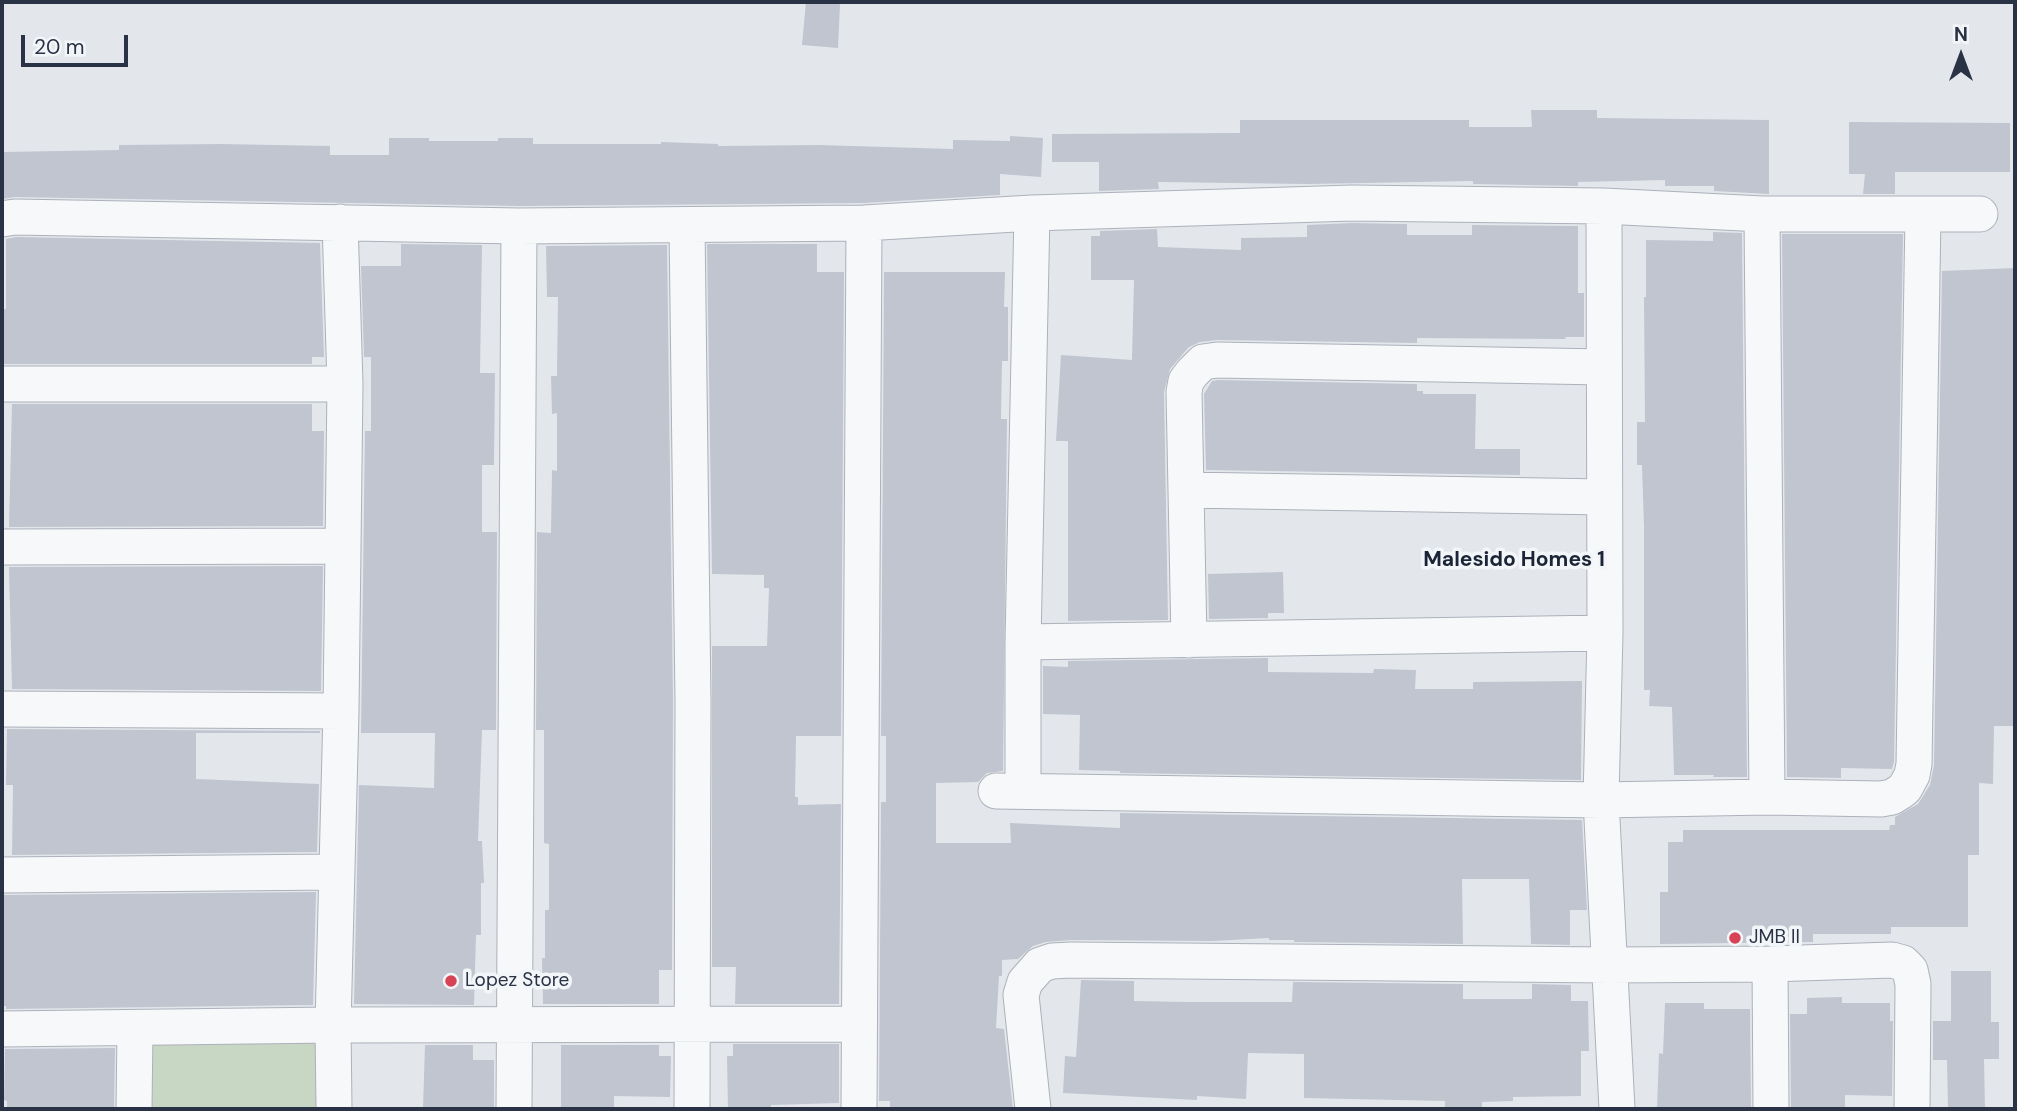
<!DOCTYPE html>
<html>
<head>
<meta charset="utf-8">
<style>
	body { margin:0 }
	#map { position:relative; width:2017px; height:1111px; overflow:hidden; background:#e3e7ec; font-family:"DM Sans",sans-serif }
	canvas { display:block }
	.frame { position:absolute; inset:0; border:4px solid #2a3346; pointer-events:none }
	.north { position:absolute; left:1926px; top:21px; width:70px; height:70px; -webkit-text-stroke:5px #f3f6f9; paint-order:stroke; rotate:0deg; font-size:19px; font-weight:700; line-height:28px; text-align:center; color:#2a3346 }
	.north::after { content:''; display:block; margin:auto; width:24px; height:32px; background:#2a3346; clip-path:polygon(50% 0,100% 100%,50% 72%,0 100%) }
	.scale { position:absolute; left:21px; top:35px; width:107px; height:32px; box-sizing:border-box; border:4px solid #2a3346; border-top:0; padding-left:9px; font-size:21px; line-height:24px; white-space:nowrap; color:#2a3346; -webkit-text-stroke:5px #f3f6f9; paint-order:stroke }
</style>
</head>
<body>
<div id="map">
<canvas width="2017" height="1111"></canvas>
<div class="frame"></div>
<div class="north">N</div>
<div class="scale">20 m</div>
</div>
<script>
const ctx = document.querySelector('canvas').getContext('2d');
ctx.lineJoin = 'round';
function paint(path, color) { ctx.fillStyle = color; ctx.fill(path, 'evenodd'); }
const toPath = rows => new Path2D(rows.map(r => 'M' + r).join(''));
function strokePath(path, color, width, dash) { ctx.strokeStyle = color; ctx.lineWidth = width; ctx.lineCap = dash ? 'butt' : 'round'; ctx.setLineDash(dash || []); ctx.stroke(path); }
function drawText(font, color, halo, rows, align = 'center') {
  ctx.font = font + ' "DM Sans",sans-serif'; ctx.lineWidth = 7; ctx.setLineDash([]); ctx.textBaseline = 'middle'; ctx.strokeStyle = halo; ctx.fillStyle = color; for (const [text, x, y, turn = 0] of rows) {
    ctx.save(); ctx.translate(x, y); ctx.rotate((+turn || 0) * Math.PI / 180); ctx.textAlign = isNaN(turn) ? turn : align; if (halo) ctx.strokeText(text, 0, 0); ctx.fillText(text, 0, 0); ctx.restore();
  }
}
const green = toPath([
	[148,1036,320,1036,333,1109,147,1109]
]);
const building = toPath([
	[806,2,840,4,838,48,802,45],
	[1531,110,1597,110,1597,118,1769,120,1769,194,1714,191,1714,186,1665,186,1665,180,1578,182,1578,186,1473,184,1473,181,1307,184,1158,182,1159,189,1099,191,1099,162,1052,162,1052,134,1240,133,1240,120,1469,120,1469,127,1532,127],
	[1849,122,2010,123,2010,172,1895,172,1895,194,1863,194,1865,174,1849,174],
	[1010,136,1043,138,1041,177,1000,174,1000,195,863,203,519,206,15,197,2,199,2,152,119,150,119,145,221,144,330,146,330,155,389,155,389,138,429,138,429,141,498,141,498,138,533,138,533,144,661,144,661,142,718,144,718,146,819,145,953,149,953,140,1010,141],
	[1352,223,1407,224,1407,235,1472,235,1472,225,1578,226,1578,293,1584,293,1584,337,1566,337,1565,339,1417,338,1417,343,1217,340,1200,342,1189,347,1170,369,1164,392,1168,620,1068,621,1068,441,1056,441,1061,355,1132,360,1134,280,1091,280,1091,236,1100,236,1100,231,1157,229,1158,247,1241,250,1241,238,1307,237,1307,225],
	[1713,232,1742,233,1747,777,1713,777,1714,775,1674,775,1672,707,1649,706,1650,690,1644,690,1644,527,1642,465,1637,465,1637,422,1645,422,1644,297,1646,297,1646,240,1713,241],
	[1782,234,1903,234,1894,762,1892,769,1841,768,1841,778,1787,777],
	[16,237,320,243,324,357,312,357,312,364,2,364,2,309,6,309,6,239],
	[401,244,482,245,480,373,495,373,494,465,482,465,482,532,497,532,496,730,482,730,478,841,482,841,484,883,481,883,481,935,476,935,474,1005,354,1004,359,785,434,788,435,733,361,733,365,431,371,431,371,357,364,357,361,266,401,266],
	[707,244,817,244,817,272,844,272,841,736,796,736,795,797,798,797,798,805,841,804,839,1004,735,1004,736,967,712,967,712,646,767,646,769,588,764,588,764,575,712,574],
	[667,245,673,701,672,970,659,970,659,1004,543,1004,542,958,545,958,545,910,549,910,549,844,544,843,544,730,536,730,537,532,551,533,552,470,557,471,557,413,552,414,551,376,557,376,558,297,547,297,546,246],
	[2015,268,2015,726,1994,726,1993,784,1979,783,1979,855,1968,855,1968,927,1891,927,1891,934,1813,934,1813,942,1660,944,1660,892,1668,892,1668,842,1683,842,1683,830,1889,830,1890,825,1895,825,1895,817,1918,804,1930,785,1934,765,1942,271],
	[884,272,1005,272,1004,307,1008,307,1008,361,1002,361,1001,419,1007,419,1003,771,987,773,978,782,936,783,936,843,1011,843,1010,823,1120,828,1120,813,1582,820,1587,910,1570,910,1570,945,1531,944,1529,879,1462,879,1463,944,1294,942,1294,940,1269,940,1269,938,1212,941,1071,940,1046,942,1033,946,1018,959,1002,960,1002,976,999,976,996,1028,1004,1029,1013,1109,890,1109,890,1101,879,1101,881,802,886,802,886,736,881,736],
	[1218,380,1417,384,1417,391,1423,391,1423,394,1476,394,1475,449,1520,449,1520,475,1206,470,1204,394,1212,381],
	[12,404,312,404,312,431,324,431,323,526,9,527],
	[323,566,321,691,12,689,9,567],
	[1283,572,1284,613,1268,613,1268,618,1209,619,1208,574],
	[1268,658,1268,672,1373,673,1374,669,1416,670,1415,689,1473,689,1473,682,1582,681,1581,780,1120,773,1120,771,1079,770,1080,715,1043,714,1043,666,1068,667,1068,661],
	[7,729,320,731,320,733,196,733,196,779,319,784,317,852,12,855,13,785,6,785],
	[316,892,313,1005,6,1009,6,1006,3,1006,3,895],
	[1951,971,1991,971,1991,1022,1999,1022,1999,1059,1984,1059,1985,1109,1948,1109,1947,1060,1933,1060,1933,1021,1951,1021],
	[1081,980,1134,981,1134,1001,1188,1002,1292,1002,1293,982,1463,984,1463,999,1532,999,1532,984,1571,985,1571,1001,1588,1001,1589,1051,1581,1051,1581,1096,1513,1097,1513,1101,1482,1102,1482,1109,1445,1109,1445,1101,1304,1098,1304,1054,1248,1053,1246,1099,1197,1096,1197,1100,1063,1093,1065,1056,1076,1057],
	[1842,997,1842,1003,1890,1003,1890,1021,1893,1021,1892,1096,1845,1095,1845,1109,1791,1109,1790,1014,1807,1014,1807,998],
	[1665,1003,1704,1003,1704,1009,1750,1009,1751,1109,1657,1109,1659,1053,1663,1054],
	[733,1044,839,1044,839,1103,771,1105,771,1109,728,1109,727,1056,733,1056],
	[425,1045,473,1045,473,1060,494,1060,494,1109,423,1109],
	[561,1045,659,1045,659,1056,671,1056,670,1097,614,1096,614,1109,561,1109],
	[115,1048,114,1109,7,1109,7,1101,4,1100,5,1049]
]);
const minor = toPath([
	[1604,206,1605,633,1601,800,1617,1109],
	[1762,214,1767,797],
	[2,219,15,217,519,226,864,223,1032,213,1352,203,1604,206,1762,214,1980,214],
	[687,225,693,701,692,1109],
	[2,384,345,384],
	[1187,490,1604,497],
	[2,547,343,546],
	[1189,640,1184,392,1186,381,1192,373,1203,362,1217,360,1604,367],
	[1023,642,1605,633],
	[2,709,341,711],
	[996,791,1601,800,1767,797,1881,799,1892,797,1900,792,1905,788,1912,775,1914,764,1923,214],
	[1023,791,1023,642,1032,213],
	[2,875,337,872],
	[1770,964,1771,1109],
	[2,1029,333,1025,859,1024],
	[134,1109,135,1029],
	[334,1109,333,1025,341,711,345,384,340,222],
	[514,1109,519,226],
	[859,1109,864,223],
	[1033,1109,1021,995,1025,982,1040,965,1052,961,1071,960,1610,965,1770,964,1892,960,1903,963,1910,970,1913,984,1912,1109]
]);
const markers = [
	[1735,938,7,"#d64355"],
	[451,981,7,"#d64355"]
];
const poiNames = [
	["JMB II",1749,938],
	["Lopez Store",465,981]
];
const neighbourhoodNames = [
	["Malesido Homes 1",1514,560]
];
paint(green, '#c8d6c4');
paint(building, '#c0c5cf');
strokePath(minor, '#acb1ba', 37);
strokePath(minor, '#f6f8fa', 35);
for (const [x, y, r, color] of markers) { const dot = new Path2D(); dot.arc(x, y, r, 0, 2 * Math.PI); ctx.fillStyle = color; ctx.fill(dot); strokePath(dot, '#f3f6f9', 2.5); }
drawText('19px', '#2a3346', '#f3f6f9', poiNames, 'left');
drawText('bold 21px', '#1c2437', '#f3f6f9', neighbourhoodNames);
</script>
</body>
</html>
